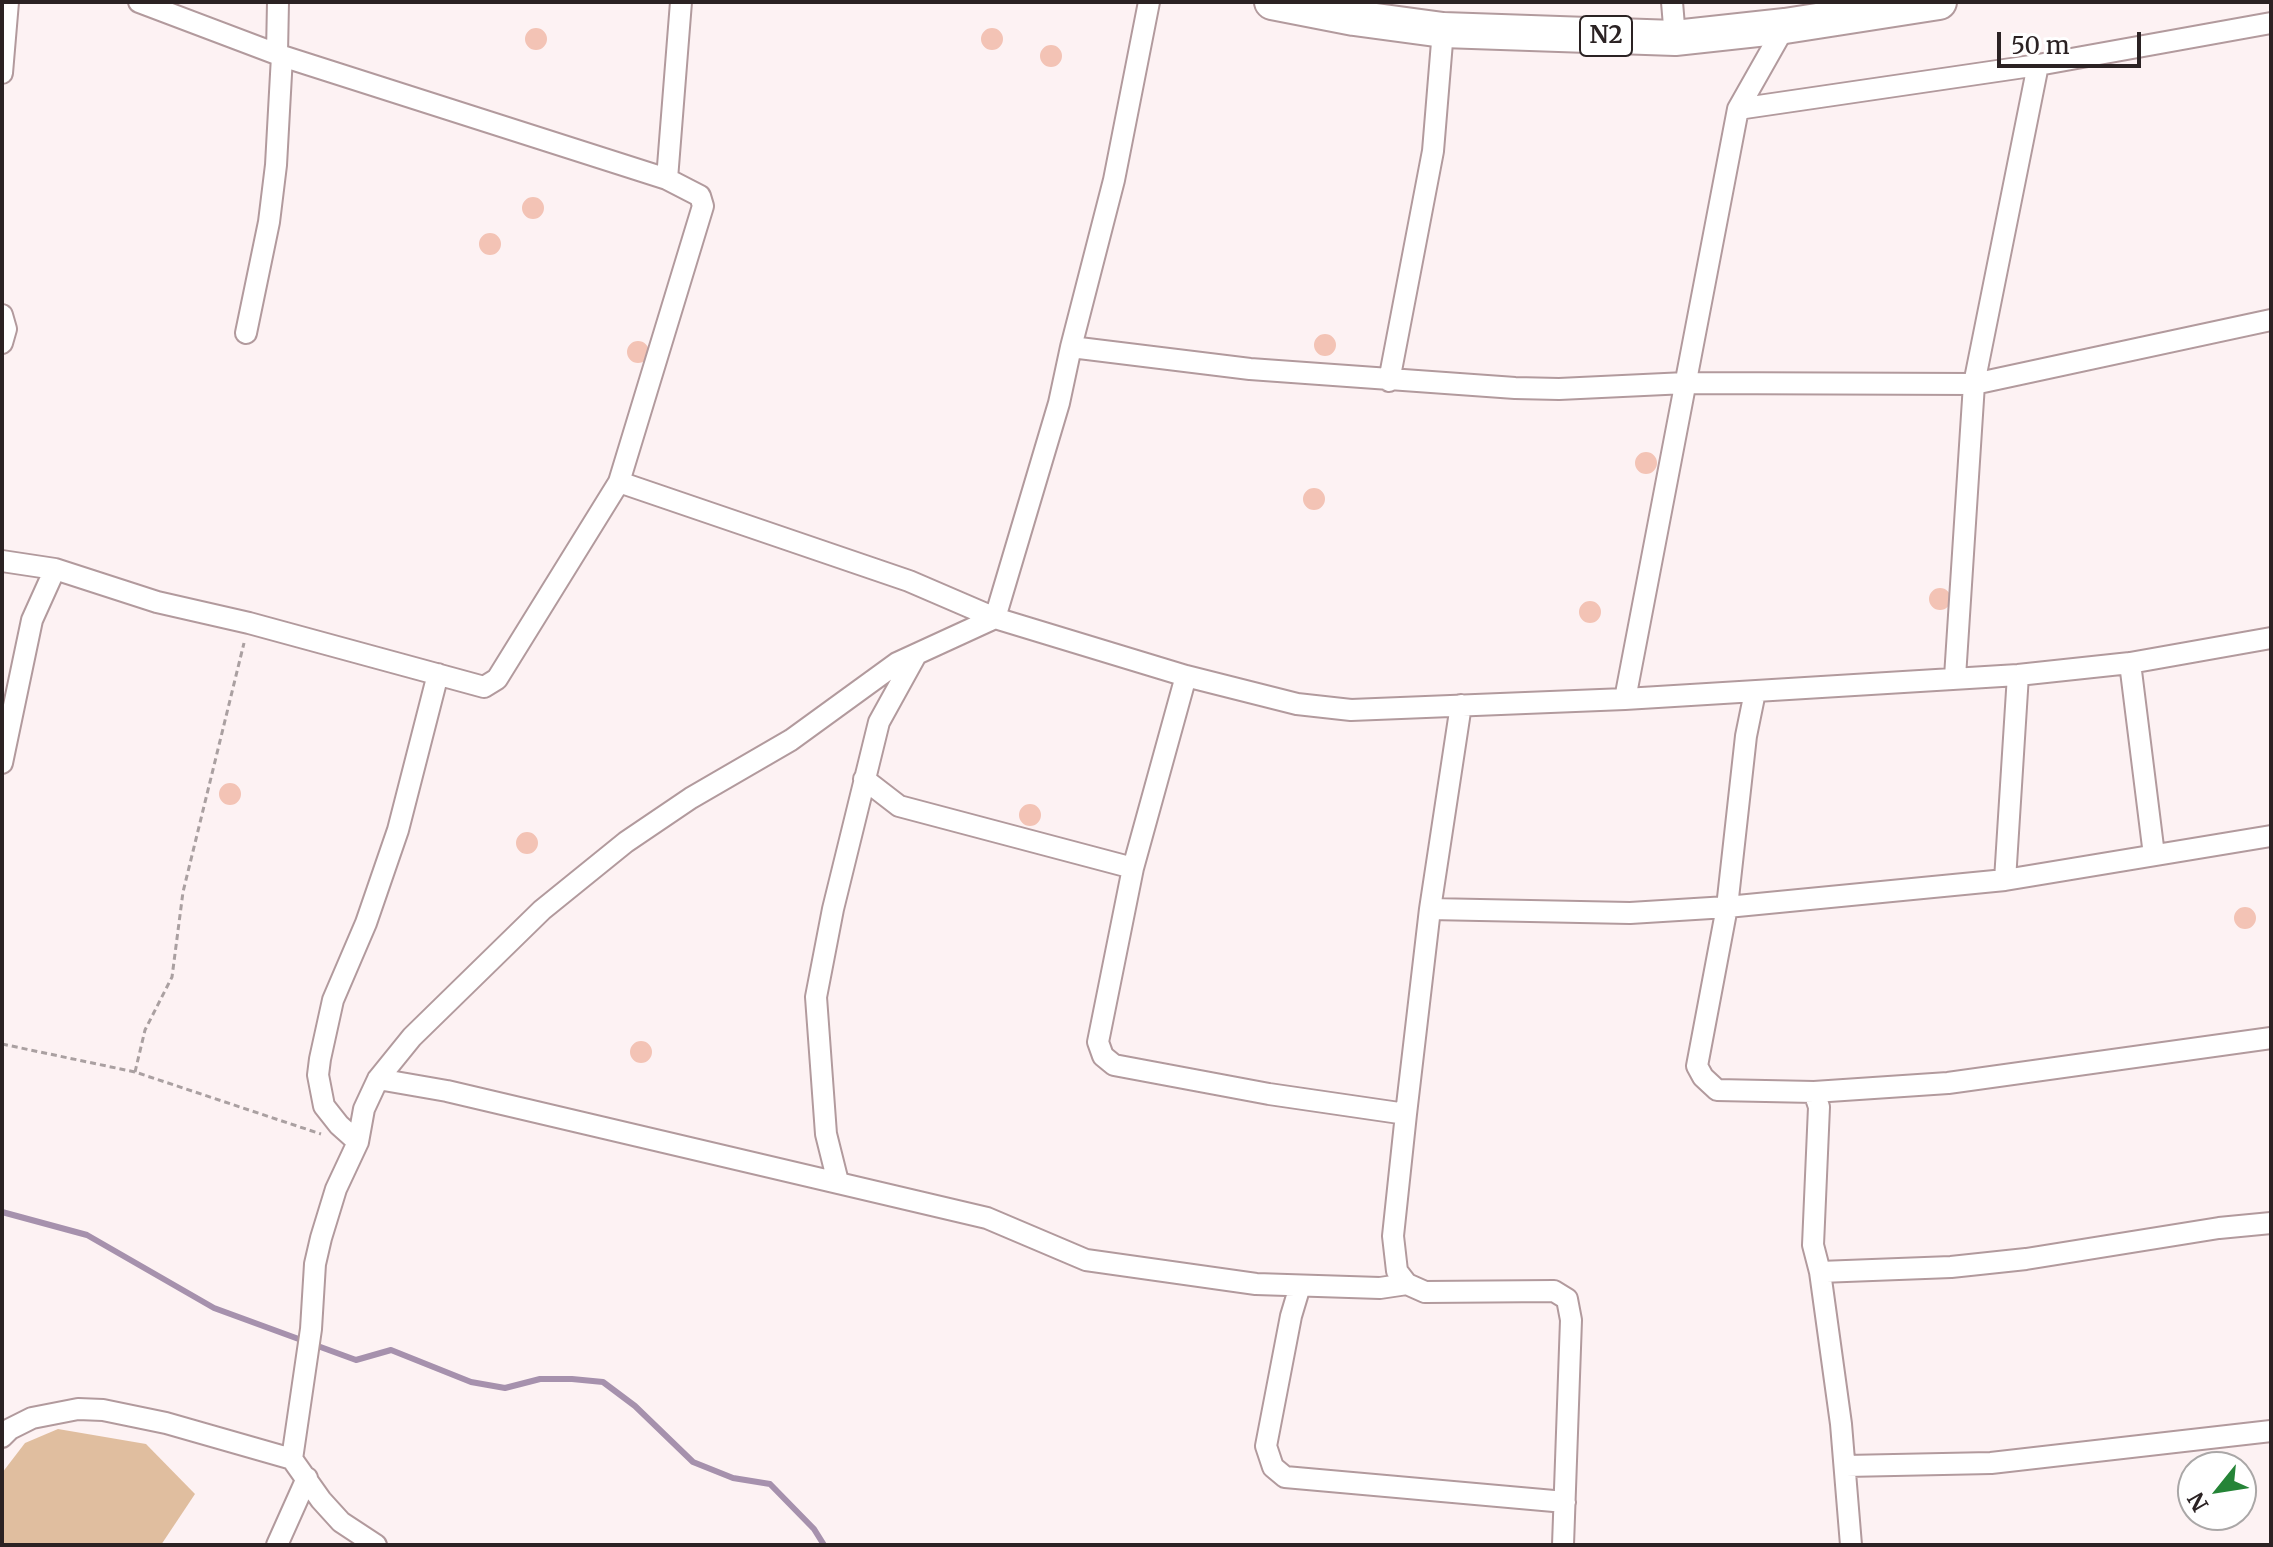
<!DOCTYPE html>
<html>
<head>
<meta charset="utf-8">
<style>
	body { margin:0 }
	#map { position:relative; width:2273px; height:1547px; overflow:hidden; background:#fdf2f3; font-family:Merriweather,serif }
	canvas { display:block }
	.frame { position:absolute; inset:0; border:4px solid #2b2223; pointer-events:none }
	.north { position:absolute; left:2177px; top:1451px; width:80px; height:80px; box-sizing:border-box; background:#fff; border:2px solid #aaa7a7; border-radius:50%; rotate:240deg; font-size:22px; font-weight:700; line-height:32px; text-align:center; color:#2b2223 }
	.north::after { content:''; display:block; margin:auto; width:28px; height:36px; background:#258437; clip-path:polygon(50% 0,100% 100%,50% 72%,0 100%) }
	.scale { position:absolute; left:1997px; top:32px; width:144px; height:36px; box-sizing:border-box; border:4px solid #2b2223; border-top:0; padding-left:10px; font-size:24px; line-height:28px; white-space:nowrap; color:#2b2223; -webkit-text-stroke:6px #fff; paint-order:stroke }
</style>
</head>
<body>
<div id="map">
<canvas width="2273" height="1547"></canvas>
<div class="frame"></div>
<div class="north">N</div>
<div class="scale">50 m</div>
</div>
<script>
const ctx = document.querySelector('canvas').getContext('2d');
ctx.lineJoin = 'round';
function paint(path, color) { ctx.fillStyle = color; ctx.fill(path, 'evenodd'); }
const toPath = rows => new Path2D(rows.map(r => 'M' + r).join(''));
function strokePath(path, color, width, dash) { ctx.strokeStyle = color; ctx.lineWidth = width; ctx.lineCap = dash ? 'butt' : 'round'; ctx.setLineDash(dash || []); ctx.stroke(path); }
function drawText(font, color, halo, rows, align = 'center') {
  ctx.font = font + ' Merriweather,serif'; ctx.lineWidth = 8; ctx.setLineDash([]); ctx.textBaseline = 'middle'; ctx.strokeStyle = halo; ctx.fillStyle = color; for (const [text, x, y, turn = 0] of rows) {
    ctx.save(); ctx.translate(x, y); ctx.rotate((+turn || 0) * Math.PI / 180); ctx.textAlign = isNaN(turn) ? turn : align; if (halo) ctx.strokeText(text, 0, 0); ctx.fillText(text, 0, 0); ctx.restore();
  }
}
const green = toPath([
	[58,1429,146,1444,195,1494,161,1545,2,1545,2,1473,25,1443]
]);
const stream = toPath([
	[2,1212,87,1235,214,1308,356,1360,391,1350,471,1382,505,1388,540,1379,572,1379,603,1382,635,1406,693,1462,733,1478,770,1484,814,1529,824,1545]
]);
const building = toPath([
	'981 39a11 11 0 1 1 22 0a11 11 0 1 1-22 0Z',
	'525 39a11 11 0 1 1 22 0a11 11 0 1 1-22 0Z',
	'1040 56a11 11 0 1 1 22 0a11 11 0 1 1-22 0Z',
	'522 208a11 11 0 1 1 22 0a11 11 0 1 1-22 0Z',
	'479 244a11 11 0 1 1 22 0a11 11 0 1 1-22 0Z',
	'1314 345a11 11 0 1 1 22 0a11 11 0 1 1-22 0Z',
	'627 352a11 11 0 1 1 22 0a11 11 0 1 1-22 0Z',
	'1635 463a11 11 0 1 1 22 0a11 11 0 1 1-22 0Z',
	'1303 499a11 11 0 1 1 22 0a11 11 0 1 1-22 0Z',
	'1929 599a11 11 0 1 1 22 0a11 11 0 1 1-22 0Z',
	'1579 612a11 11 0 1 1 22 0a11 11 0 1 1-22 0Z',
	'219 794a11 11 0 1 1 22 0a11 11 0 1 1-22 0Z',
	'1019 815a11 11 0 1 1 22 0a11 11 0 1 1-22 0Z',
	'516 843a11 11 0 1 1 22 0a11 11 0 1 1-22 0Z',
	'2234 918a11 11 0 1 1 22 0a11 11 0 1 1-22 0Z',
	'630 1052a11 11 0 1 1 22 0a11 11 0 1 1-22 0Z'
]);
const path = toPath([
	[2,1044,135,1072,321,1134],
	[135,1072,145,1030,172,977,183,892,244,643]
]);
const minor = toPath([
	[139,2,282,56,667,179,681,2],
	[1672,2,1675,38],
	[277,53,278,2],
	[2,73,8,2],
	[1738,109,2038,65,2271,23],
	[667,179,700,196,703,206,619,482,909,581,995,618,1186,676,1297,704,1351,710,1625,699,2018,675,2130,663,2271,638],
	[2,315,6,329,2,343],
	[246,333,269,222,276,165,282,56],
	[1071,347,1250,369,1515,388,1559,389,1686,383,1974,384,2271,320],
	[1389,381,1433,151,1443,30],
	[2,561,55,569],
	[2130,663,2154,855],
	[1186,676,1133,868,1098,1042,1103,1056,1114,1065,1269,1094,1406,1114],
	[1955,677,1974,384,2038,65],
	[1755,692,1746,736,1727,907,1697,1066,1703,1077,1717,1090,1814,1092,1819,1107,1813,1245,1820,1272,1841,1424,1851,1545],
	[1625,699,1738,109,1785,26],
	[1461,705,1430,909,1406,1114,1393,1236,1397,1271,1407,1284,1425,1292,1554,1291,1567,1299,1571,1320,1563,1545],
	[2,763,32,620,55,569,157,602,249,623,484,687,497,679,619,482],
	[864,779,899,806,1133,868],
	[2005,880,2018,675],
	[1430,909,1630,913,1727,907,2005,880,2271,836],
	[378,1079,447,1091,987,1218,1086,1260,1256,1284,1380,1288,1407,1284],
	[1814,1092,1948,1083,2271,1038],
	[358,1142,339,1125,324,1106,318,1075,320,1059,333,1000,366,923,398,830,438,674],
	[838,1182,826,1134,816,997,833,909,879,722,916,655],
	[1820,1272,1951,1267,2026,1259,2219,1228,2271,1223],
	[1300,1286,1291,1316,1266,1446,1273,1467,1285,1477,1565,1502],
	[2,1437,10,1429,32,1418,78,1409,103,1410,166,1423,292,1459],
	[1846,1466,1991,1463,2271,1431],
	[277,1545,307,1478],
	[376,1545,341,1522,321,1500,292,1459,311,1329,315,1264,321,1238,336,1189,358,1142,364,1109,378,1079,412,1037,542,910,626,842,691,798,791,740,897,663,995,618,1059,403,1071,347,1114,180,1149,2]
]);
const trunk = toPath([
	[1272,2,1354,18,1443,30,1675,38,1785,26,1939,2]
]);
const shields = [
	[1606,36,52]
];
const shieldNames = [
	["N2",1606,36]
];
paint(green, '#e0be9f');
strokePath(stream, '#a691ad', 6);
paint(building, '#f3c3b5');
strokePath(minor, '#b29a9d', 24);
strokePath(trunk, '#b29a9d', 38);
strokePath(path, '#aaa0a1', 3, [6, 4]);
strokePath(minor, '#fff', 20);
strokePath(trunk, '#fff', 34);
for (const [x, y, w] of shields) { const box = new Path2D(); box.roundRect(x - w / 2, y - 20, w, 40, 6); ctx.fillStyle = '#fff'; ctx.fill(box); strokePath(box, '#2b2223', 2); }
drawText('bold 24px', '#2b2223', null, shieldNames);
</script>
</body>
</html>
